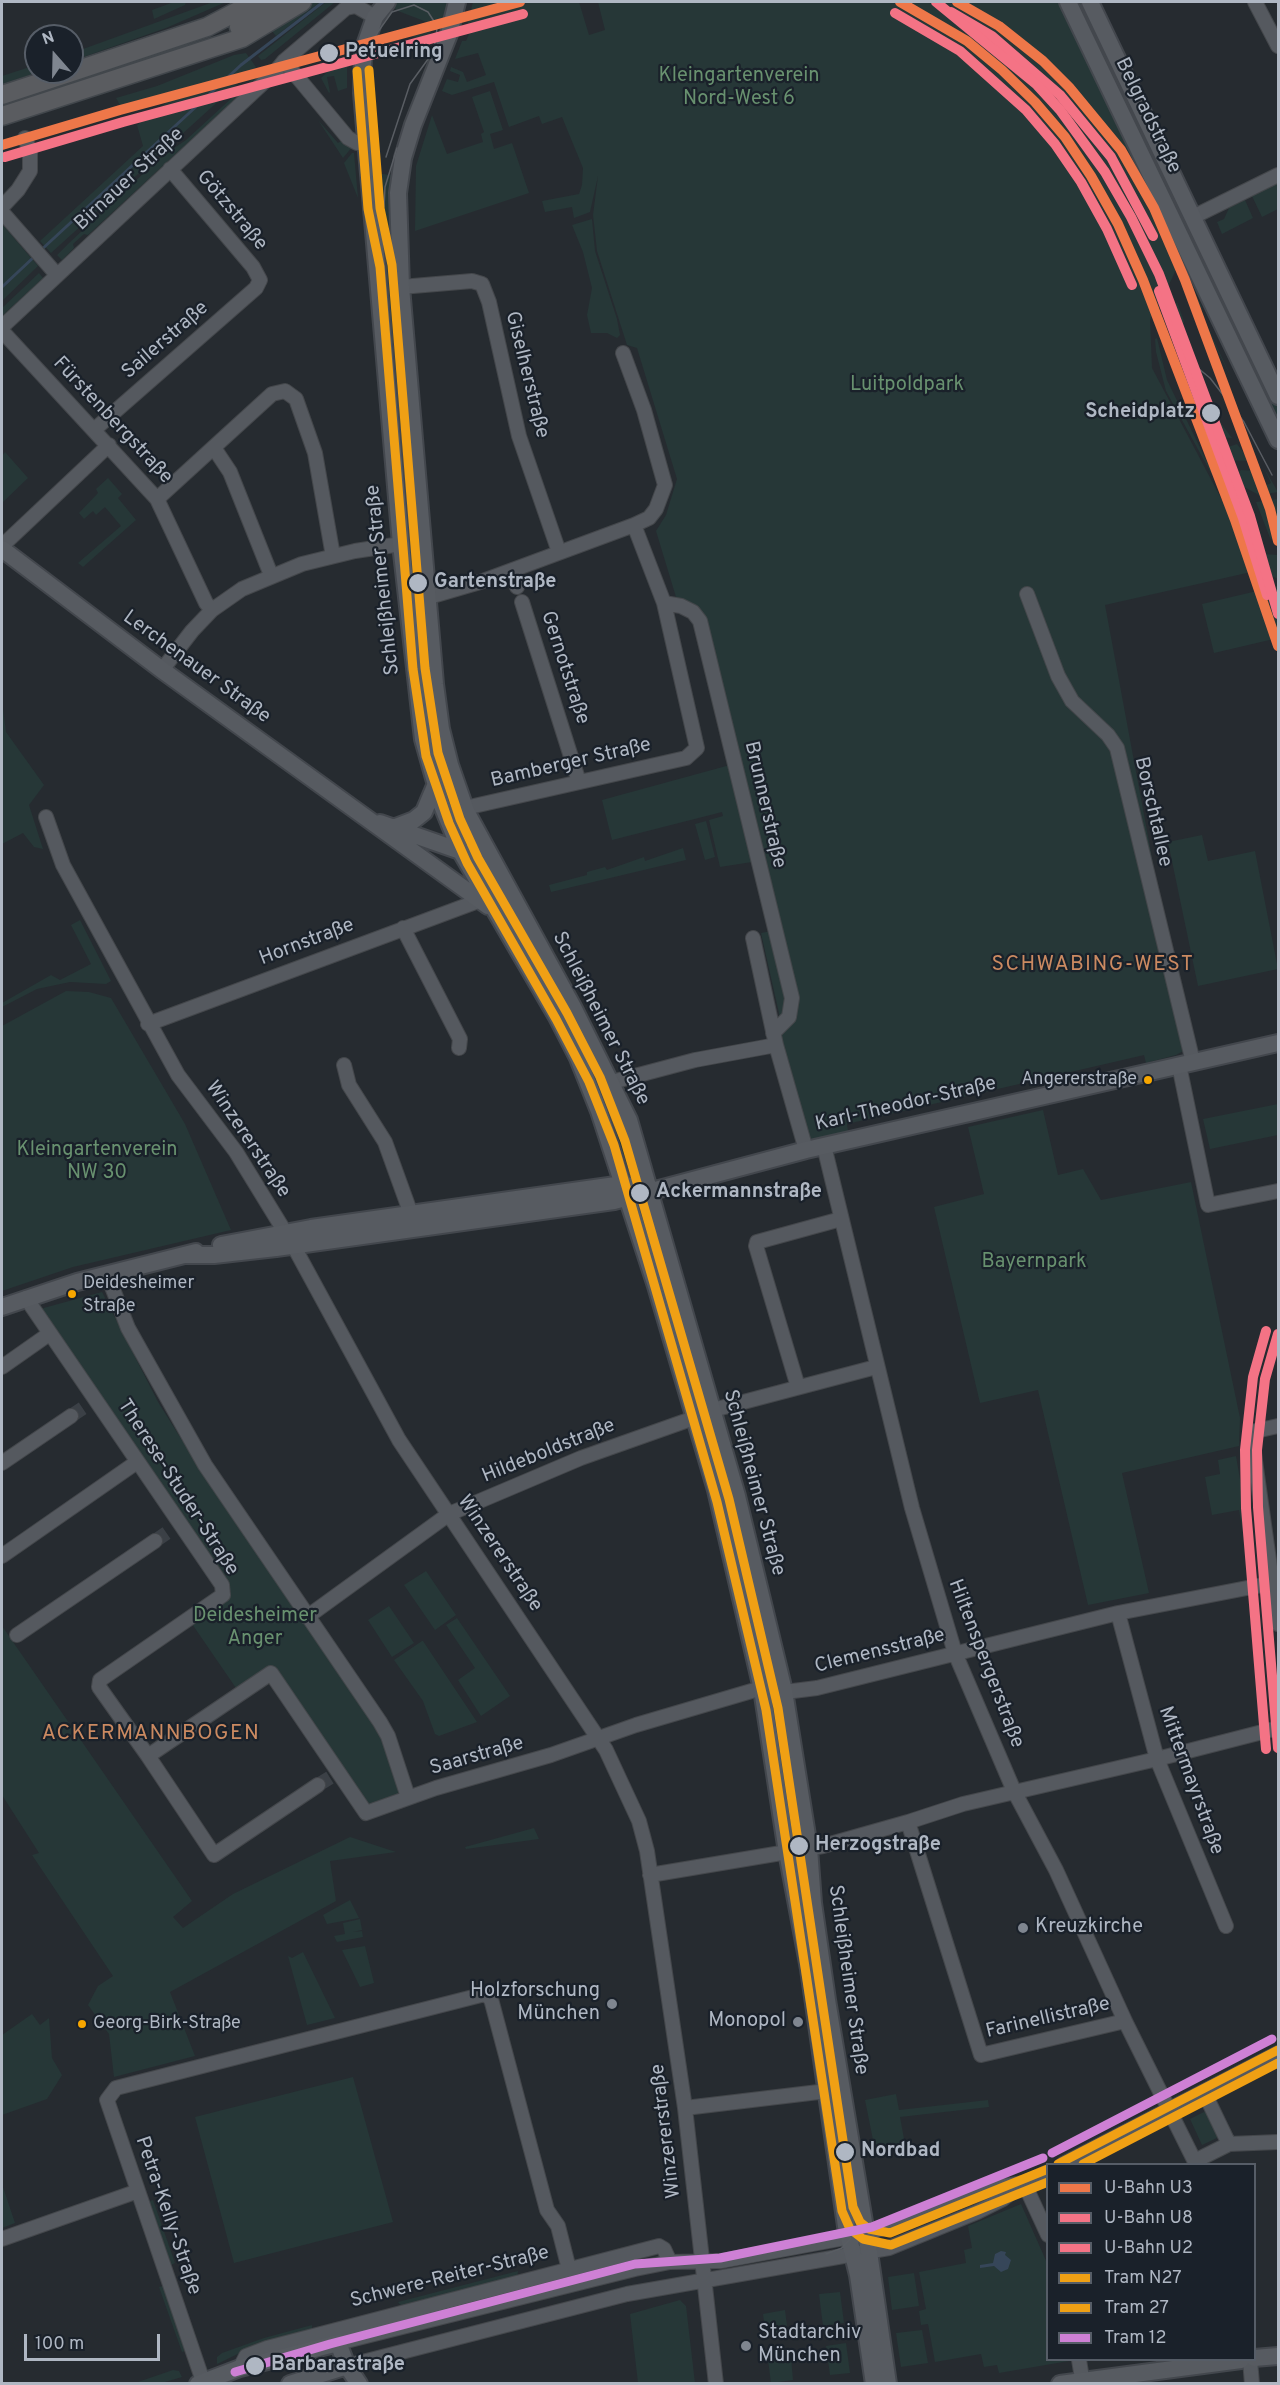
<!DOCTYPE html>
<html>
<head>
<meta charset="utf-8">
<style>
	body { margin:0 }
	#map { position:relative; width:1280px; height:2385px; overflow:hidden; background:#262b30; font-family:Overpass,sans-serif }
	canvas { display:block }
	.frame { position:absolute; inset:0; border:3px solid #afb7c3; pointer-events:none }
	.legend { position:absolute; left:1046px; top:2163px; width:210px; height:198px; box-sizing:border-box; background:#1a212a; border:2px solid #565d67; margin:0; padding:8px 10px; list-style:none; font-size:18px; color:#afb7c3 }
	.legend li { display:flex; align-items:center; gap:12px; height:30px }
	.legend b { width:30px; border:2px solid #565d67 }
	.north { position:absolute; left:24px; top:24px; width:60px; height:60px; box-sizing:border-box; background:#1a212a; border:2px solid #565d67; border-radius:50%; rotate:340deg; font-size:16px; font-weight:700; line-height:24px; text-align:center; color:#afb7c3 }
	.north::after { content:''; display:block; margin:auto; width:21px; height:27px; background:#7f8690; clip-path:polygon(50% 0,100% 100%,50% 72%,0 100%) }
	.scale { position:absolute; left:24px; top:2334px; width:136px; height:27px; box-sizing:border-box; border:3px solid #afb7c3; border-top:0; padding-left:8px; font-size:18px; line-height:21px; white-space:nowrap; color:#afb7c3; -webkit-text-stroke:4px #1a212a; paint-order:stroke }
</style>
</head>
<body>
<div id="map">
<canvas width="1280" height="2385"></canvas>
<div class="frame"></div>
<ul class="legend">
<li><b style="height:8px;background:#ee7749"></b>U-Bahn U3</li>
<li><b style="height:8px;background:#f47385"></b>U-Bahn U8</li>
<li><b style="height:8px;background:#f47385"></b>U-Bahn U2</li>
<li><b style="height:8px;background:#f0a014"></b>Tram N27</li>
<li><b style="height:8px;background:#f0a014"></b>Tram 27</li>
<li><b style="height:8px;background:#ce80d5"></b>Tram 12</li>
</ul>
<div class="north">N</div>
<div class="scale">100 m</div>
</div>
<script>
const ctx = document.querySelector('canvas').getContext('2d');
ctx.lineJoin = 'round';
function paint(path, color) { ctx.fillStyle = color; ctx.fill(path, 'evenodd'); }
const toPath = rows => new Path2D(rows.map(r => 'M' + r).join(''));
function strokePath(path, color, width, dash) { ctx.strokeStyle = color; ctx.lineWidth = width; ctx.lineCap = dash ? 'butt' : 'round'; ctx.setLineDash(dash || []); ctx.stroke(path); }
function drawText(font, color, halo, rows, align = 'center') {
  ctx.font = font + ' Overpass,sans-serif'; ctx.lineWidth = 4.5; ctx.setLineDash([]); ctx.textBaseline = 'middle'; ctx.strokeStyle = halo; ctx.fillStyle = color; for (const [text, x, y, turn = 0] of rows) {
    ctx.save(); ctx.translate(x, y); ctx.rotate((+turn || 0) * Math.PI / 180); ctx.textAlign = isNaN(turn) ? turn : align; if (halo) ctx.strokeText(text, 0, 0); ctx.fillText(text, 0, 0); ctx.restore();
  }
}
const green = toPath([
	[174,2,186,2,185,5,154,19,152,10],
	[213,2,226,2,166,28,72,61,72,53],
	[309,2,320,2,276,36,272,31,260,39,253,37],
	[326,2,335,2,265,59,261,60,258,56],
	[393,2,448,2,445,29,398,11,390,5],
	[473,2,579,2,589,35,605,30,598,2,1059,2,1180,261,1160,304,1157,320,1155,309,1150,320,1152,368,1250,553,1278,555,1278,579,1260,570,1105,605,1187,1046,1185,1050,1176,1055,1146,1063,1144,1055,847,1124,848,1131,810,1140,780,1038,779,1013,761,933,776,930,700,621,676,597,656,531,666,515,677,479,637,348,627,345,597,251,593,215,598,176,590,212,574,218,572,207,545,212,542,201,579,194,582,185,583,168,562,117,542,124,539,116,509,127,494,82,452,95,442,91,447,79,458,82,460,75,450,71,451,67,463,72,467,82,486,75,478,53,455,59,462,41,466,41,469,34,465,33],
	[1073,2,1085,2,1134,105,1126,109],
	[412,26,431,32,426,43,407,34],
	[246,53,256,67,51,253,40,241,143,146,137,125,168,101,164,97,148,99,121,107,116,98,157,86,234,55],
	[347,53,347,88,338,91,334,76,327,77,330,92,329,93,321,78],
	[36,65,36,72,39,72,2,84,2,76],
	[259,73,261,75,88,235,84,234,73,244,74,248,62,260,57,255,68,244,161,157,186,140],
	[490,91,503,130,490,134,494,149,512,143,529,193,415,231,416,166,432,115,447,154,483,142,481,134,484,132,472,97],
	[1135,107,1191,229,1189,231,1185,231,1126,111],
	[318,120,338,143,344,139,353,146,343,158],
	[403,137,401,345,389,343,374,173,391,175],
	[352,153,354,153,358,198,344,163],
	[1278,183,1278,209,1262,217,1252,196],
	[1245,200,1253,218,1222,234,1217,222,1224,219,1229,208],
	[592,219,595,251,617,319,620,335,617,338,607,333,591,333,587,315,592,288,583,252,572,225],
	[2,224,38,266,2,301],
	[39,273,43,278,2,316,2,308],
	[1209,279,1230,306,1278,403,1278,426],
	[1195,293,1202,307,1201,313,1233,381,1190,297,1191,294],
	[1177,302,1184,321,1182,329,1173,336,1170,318],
	[1157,338,1167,380,1208,464,1220,479,1240,494,1242,514,1248,533,1250,533,1249,536,1239,524,1166,391,1156,352,1155,339],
	[393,347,401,350,423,577,413,578,409,525,404,524,390,351,393,350],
	[1217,418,1232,438,1214,437,1208,423],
	[1237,444,1250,461,1224,460,1219,450],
	[5,452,28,478,2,503,2,456],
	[1264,468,1278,492,1259,495,1244,487,1239,472,1241,470,1257,471,1264,486,1271,483],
	[108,478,122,494,118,498,136,520,83,567,78,563,121,526,105,507,96,515,93,511,84,519,79,513,98,493,96,489],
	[1278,499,1278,545,1270,538,1256,502],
	[1278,586,1278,638,1214,653,1202,604],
	[421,587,465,817,453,822,430,746,410,588],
	[2,701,6,732,44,785,29,805,43,849,34,847,23,833,2,844],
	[730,765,752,862,720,867,709,820,723,816,722,812,612,840,602,800],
	[706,821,715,857,705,860,695,824],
	[1202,835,1208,861,1255,851,1278,969,1198,986,1168,842],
	[683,848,686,860,551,892,549,885,587,875,587,872,605,867,607,870,644,857,645,861],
	[484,866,520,925,526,930,617,1111,634,1161,625,1165,607,1113,479,870],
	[80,920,111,981,106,984,70,982,37,989,2,1007,2,1003,51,975,60,980,91,964,71,925],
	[66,991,89,992,111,998,185,1124,231,1230,73,1267,2,1291,2,1026],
	[1278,1104,1278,1135,1210,1149,1203,1119],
	[1043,1110,1058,1175,1083,1169,1101,1200,1191,1182,1240,1418,1239,1446,1122,1473,1149,1593,1088,1605,1038,1390,980,1403,934,1207,984,1194,968,1127],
	[648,1216,705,1397,693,1401,642,1218],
	[102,1292,158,1402,207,1480,380,1733,402,1787,396,1798,369,1807,272,1668,238,1691,190,1621,231,1592,40,1309],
	[708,1405,772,1670,766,1671,696,1409],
	[1236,1456,1255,1566,1249,1567,1239,1510,1212,1515,1205,1477,1220,1474,1218,1460],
	[426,1571,456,1615,435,1630,404,1585],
	[389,1606,414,1643,392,1657,368,1620],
	[457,1618,510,1696,481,1716,458,1680,475,1668,446,1625],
	[2,1626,192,1901,173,1917,183,1928,233,1894,350,1837,396,1852,330,1861,336,1901,170,1992,195,2056,114,2077,109,2034,88,2005,98,1986,113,1976,32,1855,39,1853,2,1795],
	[422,1641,423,1641,477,1722,439,1736,435,1734,423,1701,394,1660],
	[770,1705,783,1707,799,1828,792,1830],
	[534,1828,539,1839,466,1849,465,1847],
	[350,1900,359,1918,327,1924,323,1915],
	[360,1919,362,1930,353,1932,362,1931,363,1937,337,1942,334,1936,345,1934,343,1923],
	[365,1946,374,1983,360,1987,342,1950],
	[303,1952,335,2018,307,2025,288,1956,292,1958],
	[32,2014,40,2025,49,2018,52,2058,62,2075,47,2099,2,2115,2,2035],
	[353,2077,393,2222,234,2263,195,2117],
	[896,2094,899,2110,988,2100,989,2107,900,2117,905,2144,875,2150,865,2100],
	[1208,2110,1221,2136,1202,2145,1190,2119],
	[2,2184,15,2223,2,2228],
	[153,2200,175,2263,171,2265,151,2205,147,2202],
	[1021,2204,1047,2263,1048,2360,1069,2361,999,2373,997,2365,984,2367,981,2354,935,2362,928,2324,921,2325,919,2311,926,2309,919,2272,966,2263,964,2250,972,2248,968,2226],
	[518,2271,517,2278,403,2308,398,2302],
	[914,2273,919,2306,892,2310,888,2277],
	[683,2278,366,2356,365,2354,632,2285],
	[163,2286,185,2351,182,2352,159,2287],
	[840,2292,844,2323,823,2326,819,2294],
	[680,2300,686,2306,695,2383,638,2383,630,2314],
	[785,2310,788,2334,766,2337,763,2314],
	[312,2325,312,2331,246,2350,217,2364,217,2357,222,2353,264,2338],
	[922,2330,928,2363,901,2367,896,2333],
	[846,2343,850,2373,830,2375,826,2346],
	[791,2357,793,2380,771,2383,768,2360],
	[173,2370,179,2371,182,2377,165,2382,135,2383]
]);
const water = toPath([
	[1001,2251,1006,2252,1005,2255,1011,2260,1008,2269,1001,2272,994,2266,980,2268,980,2265,993,2263,995,2254]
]);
const stream = toPath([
	[40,251,241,65,323,2],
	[2,287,35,256]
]);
const minorTunnel = toPath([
	[71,1416,83,1408],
	[155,1541,168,1532],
	[318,1785,331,1777]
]);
const minor = toPath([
	[1255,2,1278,46],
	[284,61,348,138,357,143,366,143],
	[2,207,18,190,30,171,30,152,25,138],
	[2,212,57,275],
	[1193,217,1278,175],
	[401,287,472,281,482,284,489,302,519,436,559,552],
	[2,327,276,71,284,61,338,15,346,8,356,6,375,17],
	[2,331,157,499,206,603,212,610],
	[95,429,256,288,260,280,253,267,170,169],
	[214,448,230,472,271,575],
	[157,499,272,394,285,391,296,399,315,453,333,556],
	[2,546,109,445],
	[512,571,517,587],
	[1027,594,1058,676,1072,701,1108,735,1117,748,1193,1062],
	[429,597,480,582,634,525],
	[522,602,579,782],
	[664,603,681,606,693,612,700,621,792,998,789,1017,773,1033],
	[162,670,192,631,212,610,242,589,302,564,355,551,401,544],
	[465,808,686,758,697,748,664,603,634,525,649,518,656,509,665,485,644,410,623,353],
	[46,817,63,865,178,1075,236,1152,293,1245,399,1440,606,1750,639,1821,647,1851,685,2108,716,2384],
	[403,928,460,1039,459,1048],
	[753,938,776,1045,806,1150],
	[148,1024,481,900],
	[344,1065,349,1085,385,1142,411,1214],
	[1179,1065,1208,1205,1278,1191],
	[612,1082,695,1060,776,1045],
	[824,1146,912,1508,955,1653,1014,1791,1056,1870,1125,2021,1196,2164],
	[107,1274,128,1328,205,1465,380,1722,388,1736,408,1797],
	[26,1298,222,1585,223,1595,100,1680,99,1687,148,1756,271,1673,366,1813,436,1788,551,1755,636,1725,755,1690,793,1691,817,1688,1118,1613,1278,1582],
	[2,1367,49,1334],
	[798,1387,756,1246,757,1242,841,1219],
	[713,1410,876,1367],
	[1278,1426,1251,1432,1278,1624],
	[2,1463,71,1416],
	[2,1556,137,1462],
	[1118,1613,1157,1759,1226,1926],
	[307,1617,449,1514,581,1458,694,1418],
	[17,1635,155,1541],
	[148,1756,214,1855,318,1785],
	[908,1822,981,2055,1125,2021],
	[650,1875,823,1846,908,1822,963,1804,1157,1759,1278,1728],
	[1204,2092,1229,2144],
	[685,2108,827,2091],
	[1195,2161,1229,2144,1278,2142],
	[1063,2164,1278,2053],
	[1024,2183,1048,2235],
	[2,2239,138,2191],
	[338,2343,635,2269,670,2262,721,2261,866,2234,992,2188,1024,2183,1048,2172],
	[1079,2360,1083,2384],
	[1250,2360,1252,2384],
	[347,2366,627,2294,889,2248,977,2212,1003,2199,1022,2184],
	[240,2368,246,2356,267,2348,659,2246,664,2249,670,2262],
	[204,2384,107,2100,116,2088,485,1994,491,1999,547,2210,558,2226,569,2269]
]);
const major = toPath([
	[387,2,375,17,363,51,362,93,401,544,423,739,441,803,461,852,557,1017,578,1058,599,1111,656,1286,716,1490,762,1689,787,1852,809,1969,846,2226,858,2275,874,2384],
	[457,2,449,34,413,125,403,158,398,193,401,287,435,684,441,729,450,765,466,811,573,1007,629,1120,737,1496,784,1691,809,1848,813,1903,827,2000,869,2252,888,2384],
	[1068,2,1278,440],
	[1090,2,1278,396],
	[2,549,162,670,488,906],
	[380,823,466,853],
	[393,828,414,820,424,812,435,786],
	[221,1245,311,1228,623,1184,634,1187],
	[187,1255,214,1255,276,1248,614,1201,806,1150,1278,1043],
	[2,1307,77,1282,196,1252],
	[1254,2358,1278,2356],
	[198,2384,240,2368,338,2343,347,2366,359,2384],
	[290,2384,347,2366],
	[1060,2384,1241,2360]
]);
const highway = toPath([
	[239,27,279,2],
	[72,72,207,27,255,2],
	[2,95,72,72],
	[2,116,242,38,302,2]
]);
const tram = toPath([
	[369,70,375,36,392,12,414,5,428,12,437,26,436,40,431,55,410,84,386,157],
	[384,207,385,187,397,148],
	[1181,354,1210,378,1244,422,1272,475],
	[826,2254,842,2248,850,2239,854,2227,853,2207]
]);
const tram1 = toPath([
	[369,70,380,208,392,265,425,668,438,753,460,819,478,858,567,1013,600,1077,625,1141,729,1499,778,1708,853,2207,860,2222,869,2229,890,2233,1048,2169],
	[1058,2164,1278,2050]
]);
const tram2 = toPath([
	[357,71,368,209,380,267,413,669,426,756,449,823,467,863,556,1019,589,1082,614,1145,717,1502,766,1710,842,2211,850,2229,863,2239,891,2245,1048,2182],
	[1083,2164,1278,2063]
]);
const tram3 = toPath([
	[1052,2153,1272,2039],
	[235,2372,330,2344,635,2264,720,2258,872,2227,1043,2158]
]);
const metro1 = toPath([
	[900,2,967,41,1002,70,1035,102,1065,137,1091,176,1118,224,1143,280,1235,520,1278,646],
	[957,2,999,26,1043,61,1069,87,1121,150,1154,208,1185,280,1270,509,1278,541],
	[2,145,120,110,520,2]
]);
const metro2 = toPath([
	[951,12,992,36,1060,95,1111,157,1153,236],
	[895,13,960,51,1026,110,1055,144,1081,182,1107,229,1132,285],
	[5,157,123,122,523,14],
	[1159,291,1243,518,1267,595],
	[1266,1749,1246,1508,1245,1450,1253,1377,1266,1331]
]);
const metro3 = toPath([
	[936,2,1037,85,1060,110,1105,172,1131,217,1159,274,1250,516,1278,614],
	[1278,1334,1265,1379,1257,1450,1258,1507,1278,1748]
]);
const markers = [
	[329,53,10,"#afb7c3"],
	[1211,413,10,"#afb7c3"],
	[418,583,10,"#afb7c3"],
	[1148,1080,5,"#f7a600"],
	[640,1193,10,"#afb7c3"],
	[72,1294,5,"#f7a600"],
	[799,1846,10,"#afb7c3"],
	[1023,1928,6,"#7f8690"],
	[612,2004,6,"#7f8690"],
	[798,2022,6,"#7f8690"],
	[82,2024,5,"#f7a600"],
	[845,2152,10,"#afb7c3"],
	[746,2346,6,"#7f8690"],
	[255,2366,10,"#afb7c3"]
];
const busNames = [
	["Angererstraße",1137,1080,"right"],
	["Deidesheimer",83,1284],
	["Straße",83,1307],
	["Georg-Birk-Straße",93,2024]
];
const stopNames = [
	["Petuelring",345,53],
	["Scheidplatz",1195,413,"right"],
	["Gartenstraße",434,583],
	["Ackermannstraße",656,1193],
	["Herzogstraße",815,1846],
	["Nordbad",861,2152],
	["Barbarastraße",271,2366]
];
const parkNames = [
	["Kleingartenverein",739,77],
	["Nord-West 6",739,100],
	["Luitpoldpark",907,386],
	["Kleingartenverein",97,1151],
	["NW 30",97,1174],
	["Bayernpark",1034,1263],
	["Deidesheimer",255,1617],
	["Anger",255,1640]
];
const streetNames = [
	["Belgradstraße",1147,116,64],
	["Birnauer Straße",130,180,-43],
	["Götzstraße",231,211,50],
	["Sailerstraße",166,341,-41],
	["Giselherstraße",526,375,76],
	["Fürstenbergstraße",112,421,47],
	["Schleißheimer Straße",384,580,-96],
	["Lerchenauer Straße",196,668,36],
	["Gernotstraße",564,668,72],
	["Bamberger Straße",571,764,-13],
	["Brunnerstraße",764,805,77],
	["Borschtallee",1152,812,77],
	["Hornstraße",307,943,-21],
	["Schleißheimer Straße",600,1019,63],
	["Karl-Theodor-Straße",906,1105,-13],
	["Winzererstraße",247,1140,56],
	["Hildeboldstraße",549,1452,-22],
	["Schleißheimer Straße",753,1483,75],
	["Therese-Studer-Straße",177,1488,57],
	["Winzererstraße",499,1554,56],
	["Clemensstraße",880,1652,-14],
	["Hiltenspergerstraße",985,1664,69],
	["Saarstraße",477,1757,-16],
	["Mittermayrstraße",1190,1781,70],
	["Schleißheimer Straße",847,1980,82],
	["Farinellistraße",1048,2019,-13],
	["Winzererstraße",667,2131,-97],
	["Petra-Kelly-Straße",167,2216,71],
	["Schwere-Reiter-Straße",450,2278,-14]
];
const poiNames = [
	["Kreuzkirche",1035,1928],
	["Holzforschung",600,1992,"right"],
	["München",600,2015,"right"],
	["Monopol",786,2022,"right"],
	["Stadtarchiv",758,2334],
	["München",758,2357]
];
const neighbourhoodNames = [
	["SCHWABING-WEST",1093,966],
	["ACKERMANNBOGEN",151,1735]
];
paint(green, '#263737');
paint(water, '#364659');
strokePath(stream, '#364659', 3);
strokePath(minorTunnel, '#3b4046', 14, [14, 7]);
strokePath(minor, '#44474b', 16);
strokePath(major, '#43474d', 20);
strokePath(highway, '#42474c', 21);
strokePath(minor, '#55595f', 14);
strokePath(major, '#575b61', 16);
strokePath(highway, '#5a5c60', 18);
strokePath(tram, '#595d63', 1.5);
strokePath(tram1, '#f0a014', 9);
strokePath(tram2, '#f0a014', 9);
strokePath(tram3, '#ce80d5', 9);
strokePath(metro1, '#ee7749', 10);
strokePath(metro2, '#f47385', 10);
strokePath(metro3, '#f47385', 10);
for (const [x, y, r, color] of markers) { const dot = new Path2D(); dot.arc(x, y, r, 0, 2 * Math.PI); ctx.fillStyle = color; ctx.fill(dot); strokePath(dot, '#1a212a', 2); }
drawText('18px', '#afb7c3', '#1a212a', busNames, 'left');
drawText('bold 20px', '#afb7c3', '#1a212a', stopNames, 'left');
drawText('20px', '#68916f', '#1a212a', parkNames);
drawText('20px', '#afb7c3', '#1a212a', streetNames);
drawText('20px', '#afb7c3', '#1a212a', poiNames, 'left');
ctx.letterSpacing = '1.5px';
drawText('21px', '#cb8a61', '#1a212a', neighbourhoodNames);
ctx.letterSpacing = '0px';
</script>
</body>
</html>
